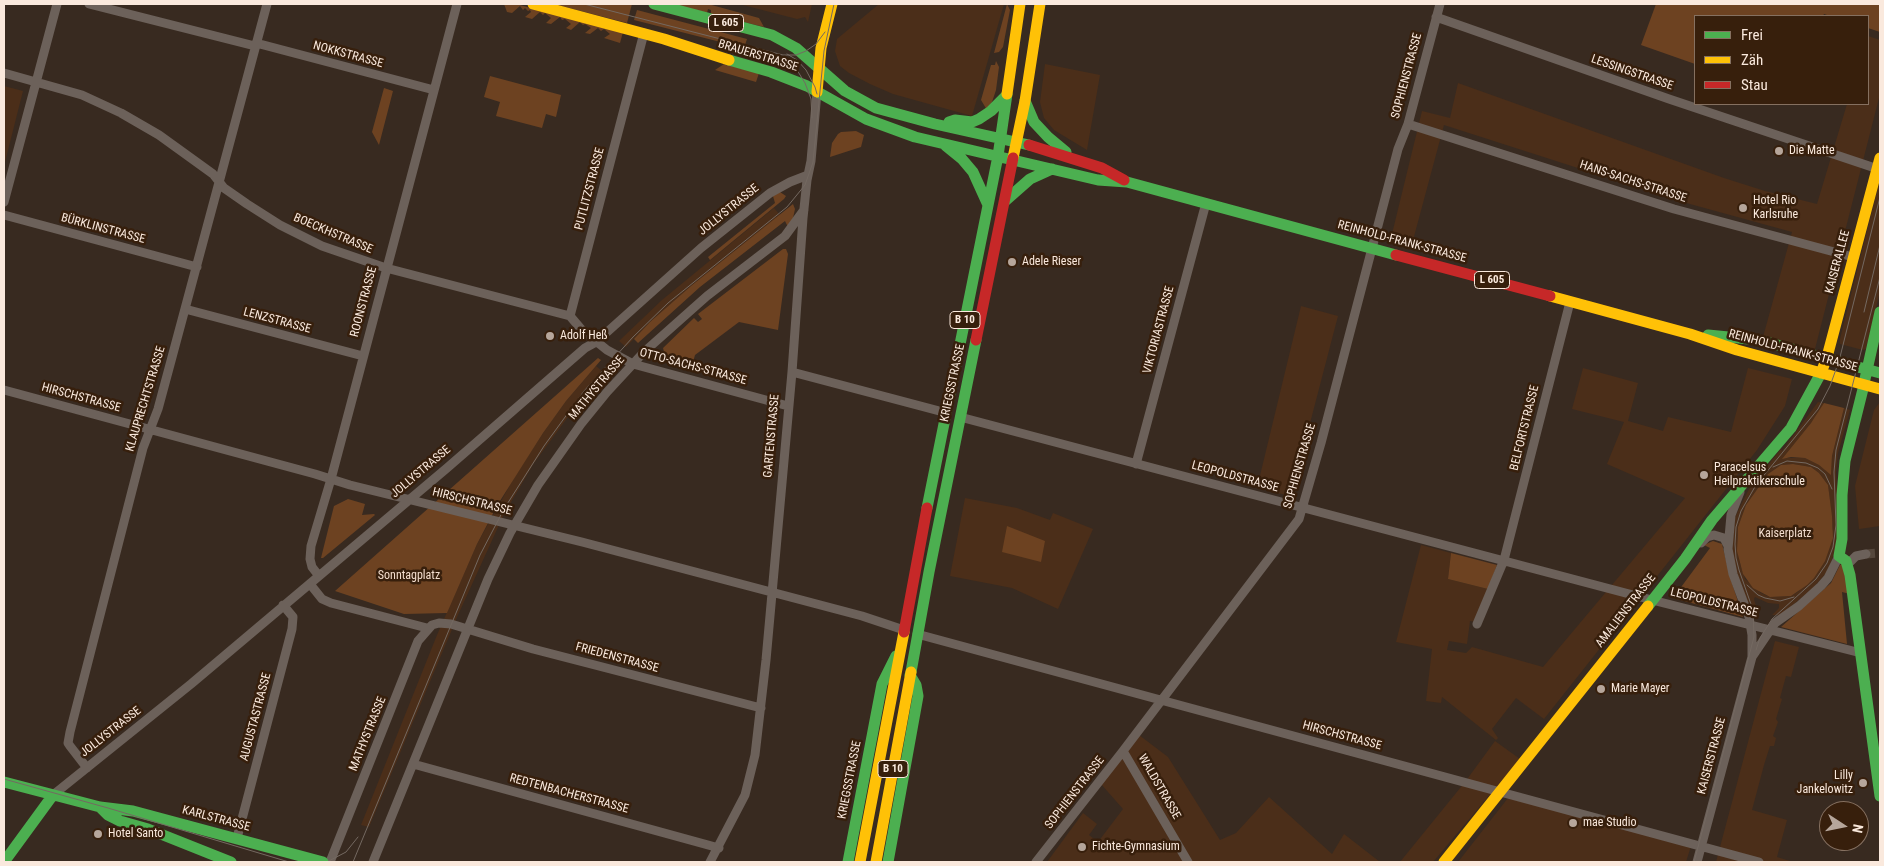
<!DOCTYPE html>
<html>
<head>
<meta charset="utf-8">
<style>
	body { margin:0 }
	#map { position:relative; width:1884px; height:866px; overflow:hidden; background:#382a20; font-family:"Roboto Condensed",sans-serif }
	canvas { display:block }
	.frame { position:absolute; inset:0; border:5px solid #fae9dd; pointer-events:none }
	.legend { position:absolute; left:1694px; top:15px; width:175px; height:90px; box-sizing:border-box; background:#371f0c; border:1px solid #857060; margin:0; padding:6px 9px; list-style:none; font-size:15px; color:#fae9dd }
	.legend li { display:flex; align-items:center; gap:10px; height:25px }
	.legend b { width:25px; border:1px solid #857060 }
	.north { position:absolute; left:1819px; top:801px; width:50px; height:50px; box-sizing:border-box; background:#371f0c; border:1px solid #857060; border-radius:50%; rotate:101deg; font-size:14px; font-weight:700; line-height:20px; text-align:center; color:#fae9dd }
	.north::after { content:''; display:block; margin:auto; width:18px; height:22px; background:#b6a69b; clip-path:polygon(50% 0,100% 100%,50% 72%,0 100%) }
</style>
</head>
<body>
<div id="map">
<canvas width="1884" height="866"></canvas>
<div class="frame"></div>
<ul class="legend">
<li><b style="height:6px;background:#4caf50"></b>Frei</li>
<li><b style="height:6px;background:#ffc107"></b>Zäh</li>
<li><b style="height:6px;background:#c62828"></b>Stau</li>
</ul>
<div class="north">N</div>
</div>
<script>
const ctx = document.querySelector('canvas').getContext('2d');
ctx.lineJoin = 'round';
function paint(path, color) { ctx.fillStyle = color; ctx.fill(path, 'evenodd'); }
const toPath = rows => new Path2D(rows.map(r => 'M' + r).join(''));
function strokePath(path, color, width, dash) { ctx.strokeStyle = color; ctx.lineWidth = width; ctx.lineCap = dash ? 'butt' : 'round'; ctx.setLineDash(dash || []); ctx.stroke(path); }
function drawText(font, color, halo, rows, align = 'center') {
  ctx.font = font + ' "Roboto Condensed",sans-serif'; ctx.lineWidth = 5; ctx.setLineDash([]); ctx.textBaseline = 'middle'; ctx.strokeStyle = halo; ctx.fillStyle = color; for (const [text, x, y, turn = 0] of rows) {
    ctx.save(); ctx.translate(x, y); ctx.rotate((+turn || 0) * Math.PI / 180); ctx.textAlign = isNaN(turn) ? turn : align; if (halo) ctx.strokeText(text, 0, 0); ctx.fillText(text, 0, 0); ctx.restore();
  }
}
const built = toPath([
	[739,4,812,4,808,22,805,17,797,19],
	[879,4,1004,4,972,116,893,94,870,84,849,73,840,66,835,51,837,39],
	[1868,36,1880,40,1880,94,1815,349,1763,337,1792,232,1690,204,1444,125,1412,244,1391,238,1422,111,1450,118,1458,83,1724,178,1765,191,1817,204,1847,104,1868,104],
	[1045,64,1100,75,1087,150,1054,130,1044,118,1040,102],
	[4,86,23,91,4,166],
	[1880,179,1880,291,1866,349,1863,350,1840,344,1840,339],
	[774,208,780,215,691,286,650,322,626,347,619,341,662,300],
	[1301,306,1338,316,1291,496,1257,488],
	[596,366,602,371,534,463,504,514,458,615,369,827,361,825,437,635,477,544,515,476,543,433,566,401],
	[1583,368,1638,383,1628,421,1663,431,1668,417,1731,432,1748,368,1792,379,1785,406,1757,450,1544,719,1516,698,1492,729,1498,738,1496,740,1442,697,1441,703,1426,701,1432,649,1396,642,1421,545,1451,553,1448,579,1488,589,1476,622,1470,621,1467,644,1449,641,1447,650,1466,653,1472,647,1543,667,1685,498,1607,464,1624,422,1572,409],
	[1818,402,1824,403,1819,413,1783,458,1805,458,1819,465,1831,474,1832,456,1844,408,1850,410,1838,453,1836,472,1839,526,1836,549,1827,572,1813,588,1781,615,1772,615,1779,608,1779,604,1768,603,1755,597,1754,599,1757,610,1747,601,1734,565,1732,547,1735,517,1749,489,1781,449,1782,451],
	[1793,464,1811,467,1819,473,1828,485,1833,529,1799,591,1791,596,1770,597,1761,593,1745,579,1739,560,1737,540,1738,527,1746,505,1768,474,1781,465],
	[1880,402,1880,526,1859,529,1855,486,1874,410],
	[965,498,1017,508,1050,520,1053,513,1093,529,1058,609,1012,588,950,576],
	[1775,641,1799,647,1791,677,1786,676,1780,698,1782,699,1776,719,1778,722,1773,736,1776,738,1774,746,1770,746,1764,765,1752,810,1787,820,1777,857,1793,862,1716,862],
	[1139,735,1168,757,1220,840,1236,833,1269,797,1332,854,1344,834,1380,862,1047,862,1083,813,1097,824,1089,835,1098,842,1123,809,1101,784],
	[1495,741,1520,759,1433,862,1400,862,1465,782],
	[1508,798,1691,846,1686,862,1458,862]
]);
const green = toPath([
	[504,4,516,4,623,32,620,43,604,38,610,34,604,29,601,31,598,28,590,34,585,33,591,28,585,24,583,25,580,22,571,30,566,28,571,24,565,19,562,20,560,17,551,24,546,23,551,18,545,13,543,15,540,12,532,19,525,17,531,12,530,10,528,11,525,8,523,10,520,6,512,13,507,12],
	[554,4,632,4,627,23],
	[672,4,708,4,759,18,764,27,711,14,711,10,708,9,707,13],
	[1007,4,1010,10,1003,47,999,52,994,53],
	[1656,4,1880,4,1880,32,1868,28,1868,16,1830,16,1824,14,1823,16,1695,16,1695,64,1641,45],
	[637,10,747,39,744,48,634,20],
	[996,61,999,67,996,90,992,102,987,110,981,100,991,65,995,65],
	[724,64,759,73,756,82,715,70],
	[490,76,561,95,556,117,546,114,542,128,496,116,500,102,484,97],
	[384,88,393,91,379,145,372,132],
	[856,131,864,135,861,147,830,157,832,143,838,134,841,132],
	[780,192,786,196,784,199,710,260,708,257,775,203,773,196],
	[793,204,795,209,793,218,788,227,785,221,700,287,638,343,634,339,650,322,691,286],
	[783,249,786,249,788,254,778,330,739,322,695,355,692,366,666,359,663,348,694,318,698,322,702,319,698,314],
	[598,358,601,360,566,401,543,433,498,504,477,544,447,613,404,614,335,591],
	[1824,403,1844,408,1832,456,1831,475,1819,465,1805,458,1791,457,1782,459,1811,423],
	[1793,464,1811,467,1819,473,1828,485,1832,516,1833,538,1825,561,1814,578,1807,585,1791,596,1770,597,1753,588,1743,574,1737,551,1738,527,1746,505,1768,474,1781,465],
	[348,499,365,504,362,515,374,514,375,515,323,558,321,558,334,506],
	[1007,526,1045,541,1041,562,1002,552],
	[1713,541,1722,544,1731,580,1743,617,1673,598,1710,548,1704,545],
	[1451,553,1497,565,1488,589,1448,579],
	[1842,564,1850,594,1842,592,1847,644,1781,627,1831,583,1840,565]
]);
const streetTunnel = toPath([
	[1866,554,1880,553]
]);
const street = toPath([
	[89,4,255,46],
	[1436,17,1669,99,1878,169],
	[644,33,570,316,581,329,607,350,633,364,788,406],
	[256,43,434,90],
	[4,73,82,95,121,113,159,135,213,174,224,188,247,204,280,225,322,246,386,268,570,316],
	[1408,124,1674,209,1853,257],
	[4,202,57,4],
	[4,215,197,267],
	[185,309,363,356],
	[792,372,947,413],
	[4,390,315,474,350,485,582,542,862,616,904,630],
	[960,417,1652,600,1861,653],
	[1136,464,1206,203],
	[1740,492,1731,515,1728,549,1733,574,1749,617,1752,635,1752,656],
	[1701,543,1707,537,1714,535,1724,538,1727,544],
	[1847,565,1856,556,1866,554],
	[319,576,312,567,310,559,311,546,331,479,457,4],
	[310,584,322,599,331,603,427,628],
	[1477,624,1504,560,1570,302],
	[917,634,1759,862],
	[1123,751,1188,862],
	[413,764,719,848],
	[87,768,70,746,68,743,70,732,143,448,158,409,168,372,267,4],
	[53,795,191,684,447,468,585,348,596,342,701,248,770,193,790,182,808,175],
	[237,838,292,629,293,617,283,605],
	[330,862,418,641,432,625,439,623,451,624,533,649,761,708],
	[373,862,488,579,510,533,538,485,581,424,607,392,644,352,707,296,785,236,804,210],
	[710,862,745,795,755,755,766,660,792,372,803,218,807,180,811,161,817,92],
	[1036,862,1123,751,1299,519,1321,443,1398,149,1408,124,1440,4],
	[1697,862,1752,657,1775,623,1799,606,1821,586,1828,578,1839,556]
]);
const fast = toPath([
	[654,4,772,35,796,48,845,91,876,108,935,124,1029,145],
	[729,60,771,72,807,86,866,119,915,137,1098,180,1127,182,1396,255],
	[1025,101,1034,122,1048,137,1066,152],
	[949,122,955,120,972,122,979,119,991,111,1007,95],
	[946,146,962,159,973,172,988,205],
	[1005,201,1030,179,1052,169],
	[1708,335,1759,340,1880,373],
	[1865,379,1880,312],
	[1864,385,1845,461,1842,495,1842,539,1839,556,1846,561,1850,575,1880,796],
	[927,508,998,156,1007,94],
	[1648,606,1685,559,1712,520,1791,428,1821,373],
	[911,672,929,572,976,340],
	[4,782,100,807,133,811,323,862],
	[100,807,108,815,120,821,148,829,231,862],
	[4,862,53,795],
	[848,862,882,684,896,656],
	[888,862,918,696,916,685,910,675]
]);
const slow = toPath([
	[533,4,664,39,729,60],
	[817,92,821,48,832,4],
	[1007,94,1020,4],
	[1013,158,1025,101,1040,4],
	[1550,296,1690,334,1737,350,1880,389],
	[1821,373,1827,357,1880,158],
	[860,862,904,632],
	[876,862,911,672],
	[1444,862,1648,606]
]);
const jam = toPath([
	[1029,145,1102,168,1124,180],
	[1396,255,1550,296],
	[976,340,1013,158],
	[904,632,927,508]
]);
const tram = toPath([
	[584,4,783,55,796,55,806,51,816,44,825,32],
	[787,54,797,60,806,70,815,87,817,94],
	[780,58,797,70,805,83,811,99,812,118],
	[1864,312,1880,245],
	[1773,467,1787,461,1806,463,1818,468,1825,474,1832,489],
	[1747,585,1758,595,1765,598,1780,601,1794,597],
	[1756,650,1760,638,1772,619,1816,579,1827,563,1833,547,1836,525,1834,472,1836,450,1880,277],
	[4,779,108,808,289,862],
	[327,862,346,852,358,837],
	[353,862,480,555,504,509,544,446,584,391,633,337,668,303,787,207,805,185,813,162,824,51,834,4],
	[1694,862,1754,637,1753,610,1739,570,1736,558,1735,544,1736,527,1741,511,1756,485,1818,409,1830,386,1839,361,1880,197]
]);
const markers = [
	[1779,151,5,"#b6a69b"],
	[1743,208,5,"#b6a69b"],
	[1012,262,5,"#b6a69b"],
	[550,336,5,"#b6a69b"],
	[1704,475,5,"#b6a69b"],
	[1601,689,5,"#b6a69b"],
	[1863,783,5,"#b6a69b"],
	[1573,823,5,"#b6a69b"],
	[98,834,5,"#b6a69b"],
	[1082,847,5,"#b6a69b"]
];
const shields = [
	[726,23,35],
	[1492,280,35],
	[965,320,30],
	[893,769,30]
];
const shieldNames = [
	["L 605",726,23],
	["L 605",1492,280],
	["B 10",965,320],
	["B 10",893,769]
];
const streetNames = [
	["NOKKSTRASSE",348,55,15],
	["BRAUERSTRASSE",758,56,17],
	["LESSINGSTRASSE",1632,73,19],
	["SOPHIENSTRASSE",1407,76,-75],
	["HANS-SACHS-STRASSE",1633,182,18],
	["PUTLITZSTRASSE",590,189,-75],
	["JOLLYSTRASSE",729,210,-39],
	["BÜRKLINSTRASSE",103,229,15],
	["BOECKHSTRASSE",333,234,23],
	["REINHOLD-FRANK-STRASSE",1402,242,15],
	["KAISERALLEE",1838,262,-75],
	["ROONSTRASSE",364,302,-75],
	["LENZSTRASSE",277,321,15],
	["VIKTORIASTRASSE",1159,330,-75],
	["REINHOLD-FRANK-STRASSE",1793,351,15],
	["OTTO-SACHS-STRASSE",693,367,15],
	["KRIEGSSTRASSE",953,383,-78],
	["MATHYSTRASSE",597,388,-50],
	["HIRSCHSTRASSE",81,398,15],
	["KLAUPRECHTSTRASSE",146,399,-73],
	["BELFORTSTRASSE",1525,428,-76],
	["GARTENSTRASSE",772,436,-85],
	["SOPHIENSTRASSE",1300,466,-74],
	["JOLLYSTRASSE",421,472,-40],
	["LEOPOLDSTRASSE",1235,477,15],
	["HIRSCHSTRASSE",472,502,14],
	["LEOPOLDSTRASSE",1714,603,14],
	["AMALIENSTRASSE",1626,611,-52],
	["FRIEDENSTRASSE",617,658,15],
	["AUGUSTASTRASSE",256,717,-75],
	["JOLLYSTRASSE",111,732,-38],
	["MATHYSTRASSE",368,734,-68],
	["HIRSCHSTRASSE",1342,736,15],
	["KAISERSTRASSE",1712,756,-75],
	["KRIEGSSTRASSE",850,780,-79],
	["WALDSTRASSE",1159,787,60],
	["SOPHIENSTRASSE",1075,793,-52],
	["REDTENBACHERSTRASSE",569,794,15],
	["KARLSTRASSE",216,819,15]
];
const poiNames = [
	["Die Matte",1789,151],
	["Hotel Rio",1753,201],
	["Karlsruhe",1753,215],
	["Adele Rieser",1022,262],
	["Adolf Heß",560,336],
	["Paracelsus",1714,468],
	["Heilpraktikerschule",1714,482],
	["Marie Mayer",1611,689],
	["Lilly",1853,776,"right"],
	["Jankelowitz",1853,790,"right"],
	["mae Studio",1583,823],
	["Hotel Santo",108,834],
	["Fichte-Gymnasium",1092,847]
];
const parkNames = [
	["Kaiserplatz",1785,534],
	["Sonntagplatz",409,576]
];
paint(built, '#4b2e19');
paint(green, '#6d4221');
strokePath(streetTunnel, '#55473c', 9, [9, 4.5]);
strokePath(street, '#6c615a', 9);
strokePath(fast, '#4caf50', 11);
strokePath(slow, '#ffc107', 11);
strokePath(jam, '#c62828', 11);
strokePath(tram, '#746961', 1);
for (const [x, y, r, color] of markers) { const dot = new Path2D(); dot.arc(x, y, r, 0, 2 * Math.PI); ctx.fillStyle = color; ctx.fill(dot); strokePath(dot, '#371f0c', 2); }
for (const [x, y, w] of shields) { const box = new Path2D(); box.roundRect(x - w / 2, y - 8.5, w, 17, 4); ctx.fillStyle = '#371f0c'; ctx.fill(box); strokePath(box, '#fae9dd', 1); }
drawText('bold 11px', '#fae9dd', null, shieldNames);
drawText('12px', '#fae9dd', '#371f0c', streetNames);
drawText('12px', '#fae9dd', '#371f0c', poiNames, 'left');
drawText('12px', '#f3ddce', '#371f0c', parkNames);
</script>
</body>
</html>
